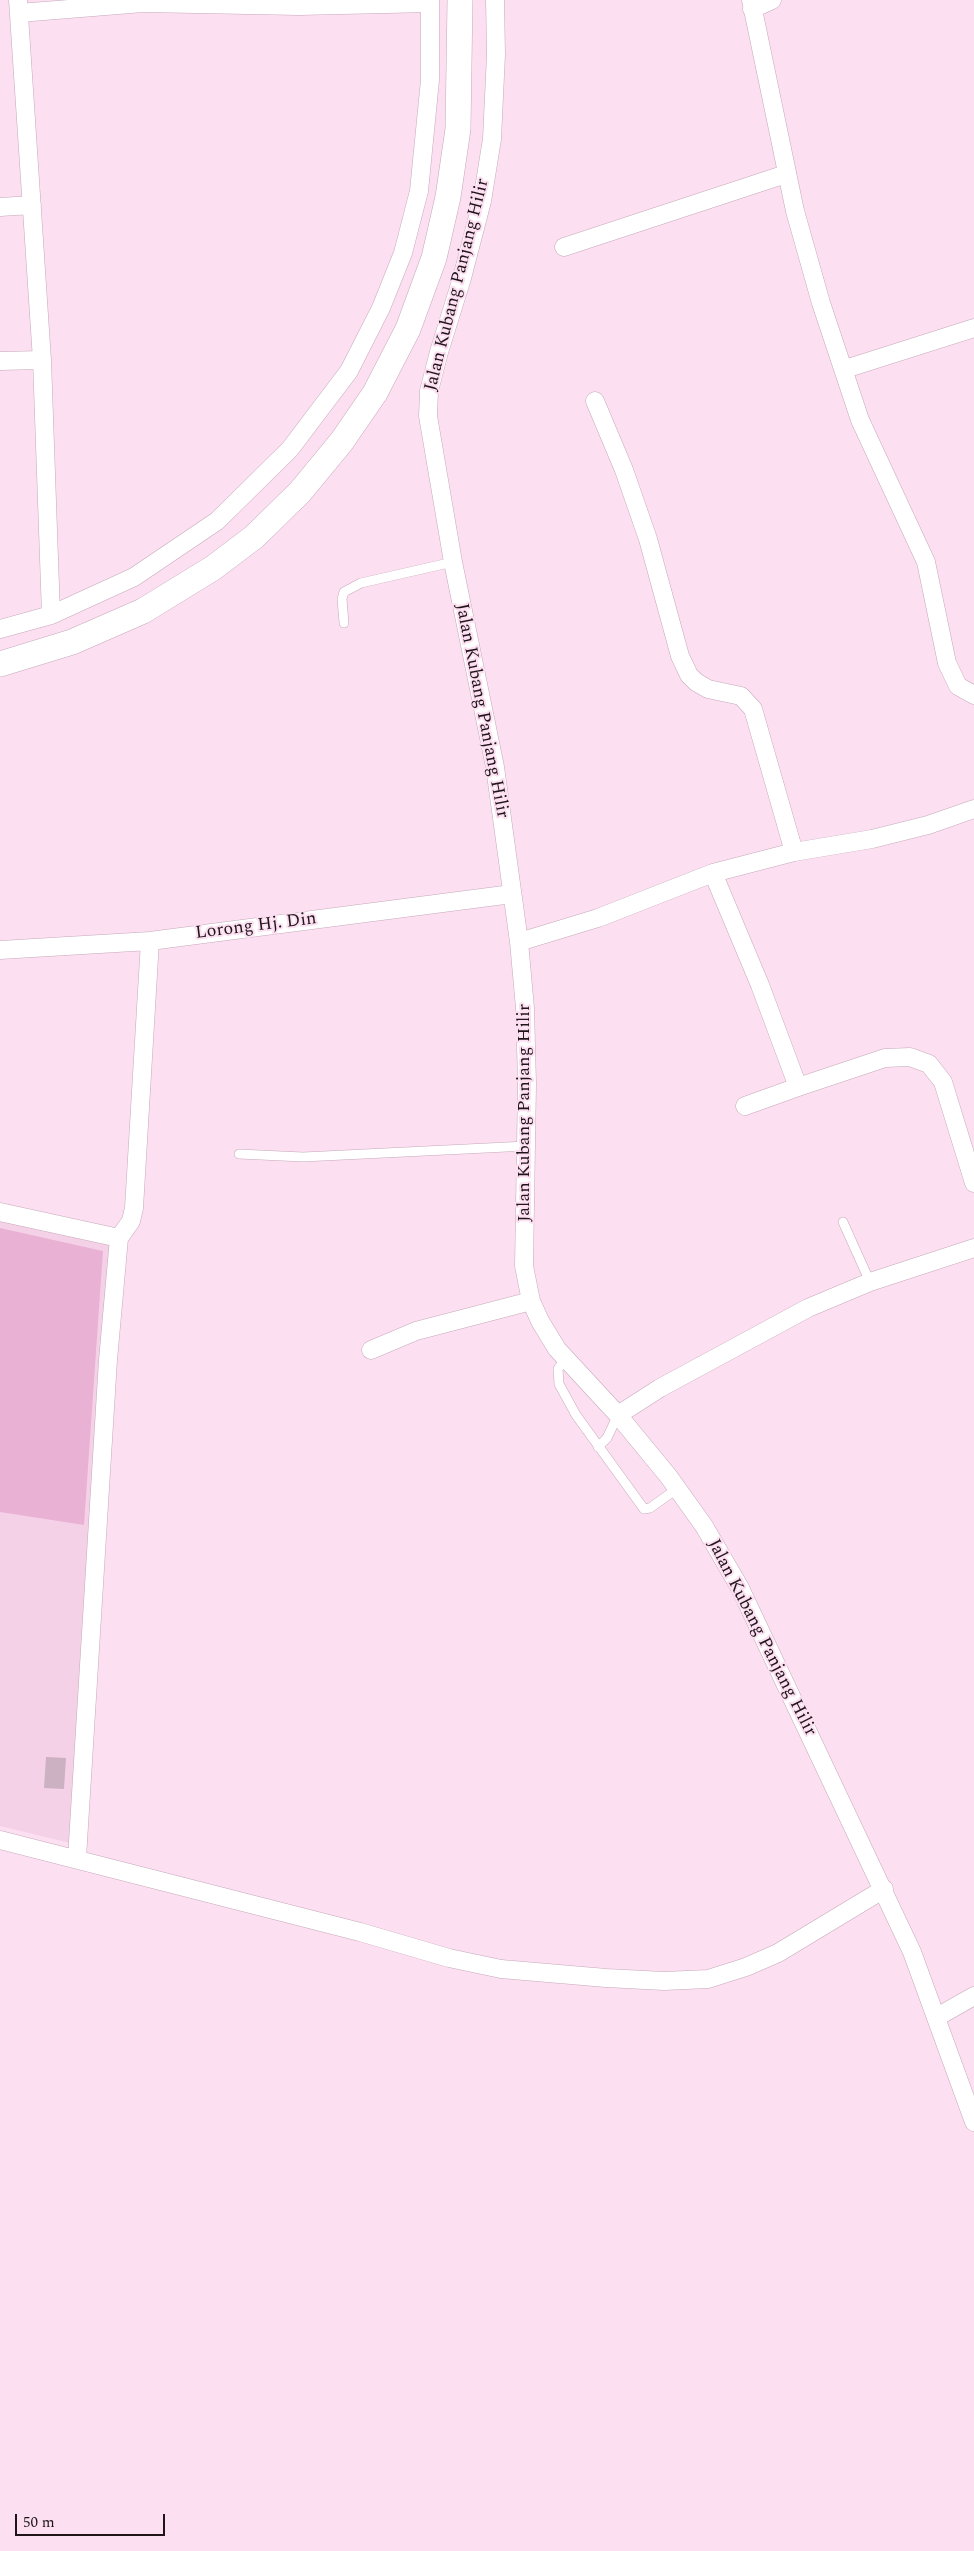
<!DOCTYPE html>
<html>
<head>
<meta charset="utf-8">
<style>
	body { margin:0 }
	#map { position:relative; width:974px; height:2551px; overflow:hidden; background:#fcdff0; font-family:Spectral,serif }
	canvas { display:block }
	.scale { position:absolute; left:15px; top:2514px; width:150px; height:22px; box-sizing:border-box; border:2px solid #1e141a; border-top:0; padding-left:6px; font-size:15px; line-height:18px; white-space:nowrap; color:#1e141a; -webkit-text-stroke:4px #fcdff0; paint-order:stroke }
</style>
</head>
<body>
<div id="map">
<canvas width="974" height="2551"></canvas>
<div class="scale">50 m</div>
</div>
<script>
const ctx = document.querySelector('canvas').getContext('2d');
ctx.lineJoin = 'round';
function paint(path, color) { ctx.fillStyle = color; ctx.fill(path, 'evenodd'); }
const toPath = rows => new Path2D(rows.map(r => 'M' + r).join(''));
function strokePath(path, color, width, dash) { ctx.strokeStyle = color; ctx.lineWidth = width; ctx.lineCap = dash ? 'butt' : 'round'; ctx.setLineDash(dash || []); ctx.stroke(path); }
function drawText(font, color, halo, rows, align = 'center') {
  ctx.font = font + ' Spectral,serif'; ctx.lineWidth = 4; ctx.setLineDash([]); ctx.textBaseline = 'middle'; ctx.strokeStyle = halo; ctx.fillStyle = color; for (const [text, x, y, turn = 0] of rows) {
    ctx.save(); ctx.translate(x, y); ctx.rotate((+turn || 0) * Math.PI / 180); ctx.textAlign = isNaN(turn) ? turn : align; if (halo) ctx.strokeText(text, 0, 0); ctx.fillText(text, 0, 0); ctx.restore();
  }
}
const built = toPath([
	[0,1221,112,1246,74,1844,0,1826]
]);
const green = toPath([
	[0,1228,103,1251,84,1525,0,1512]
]);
const building = toPath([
	[46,1757,66,1758,64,1789,44,1788]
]);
const lane = toPath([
	[344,623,342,599,344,592,361,583,453,562],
	[239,1154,303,1157,527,1146],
	[843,1222,870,1282],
	[566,1358,558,1369,559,1384,576,1415,644,1509,650,1508,678,1488],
	[598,1447,607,1438,618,1415]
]);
const street = toPath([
	[18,0,42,360,51,615],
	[495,0,496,54,492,139,482,201,462,278,439,352,429,391,428,416,453,562,495,767,519,942,525,1008,527,1084,524,1266,531,1301,540,1321,557,1349,618,1415,669,1477,704,1526,740,1588,912,1952,974,2122],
	[751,0,795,211,821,303,860,420,926,562,947,663,958,686,974,695],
	[752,9,772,0],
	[19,13,143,3,299,6,430,3],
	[0,207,32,205],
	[564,247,786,174],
	[0,361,42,360],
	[845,369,974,328],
	[595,401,624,470,648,539,680,656,689,675,696,682,708,689,741,696,753,709,794,852],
	[0,629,51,615,134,577,217,521,290,449,349,371,381,308,403,253,419,191,430,80,430,0],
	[713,873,760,985,798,1087,885,1058,910,1057,929,1064,943,1082,974,1183],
	[519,942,598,918,713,873,794,852,872,839,928,825,974,809],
	[0,950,150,941,512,894],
	[745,1106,798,1087],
	[0,1212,119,1238],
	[371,1350,416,1331,531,1301],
	[618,1415,660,1388,808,1308,870,1282,974,1248],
	[0,1840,360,1932,449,1958,501,1969,606,1978,664,1981,708,1979,746,1967,778,1953,884,1889],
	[77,1858,108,1360,119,1238,131,1221,134,1208,150,941],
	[937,2017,974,1996]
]);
const secondary = toPath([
	[0,664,72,642,143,611,213,568,254,537,300,492,342,441,375,393,408,329,434,258,448,197,458,129,460,0]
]);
const streetNames = [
	["Jalan Kubang Panjang Hilir",458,285,-76],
	["Jalan Kubang Panjang Hilir",481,711,79],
	["Lorong Hj. Din",256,927,-7],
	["Jalan Kubang Panjang Hilir",525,1113,-90],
	["Jalan Kubang Panjang Hilir",761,1638,63]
];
paint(built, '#f5d1e7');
paint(green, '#e9b2d5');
paint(building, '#ccb1c2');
strokePath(lane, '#c5a9ba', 10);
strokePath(street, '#c5a9ba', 19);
strokePath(secondary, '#c5a9ba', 26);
strokePath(lane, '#fff', 9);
strokePath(street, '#fff', 18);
strokePath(secondary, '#fff', 25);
drawText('18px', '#1e141a', '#fcdff0', streetNames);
</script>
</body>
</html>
